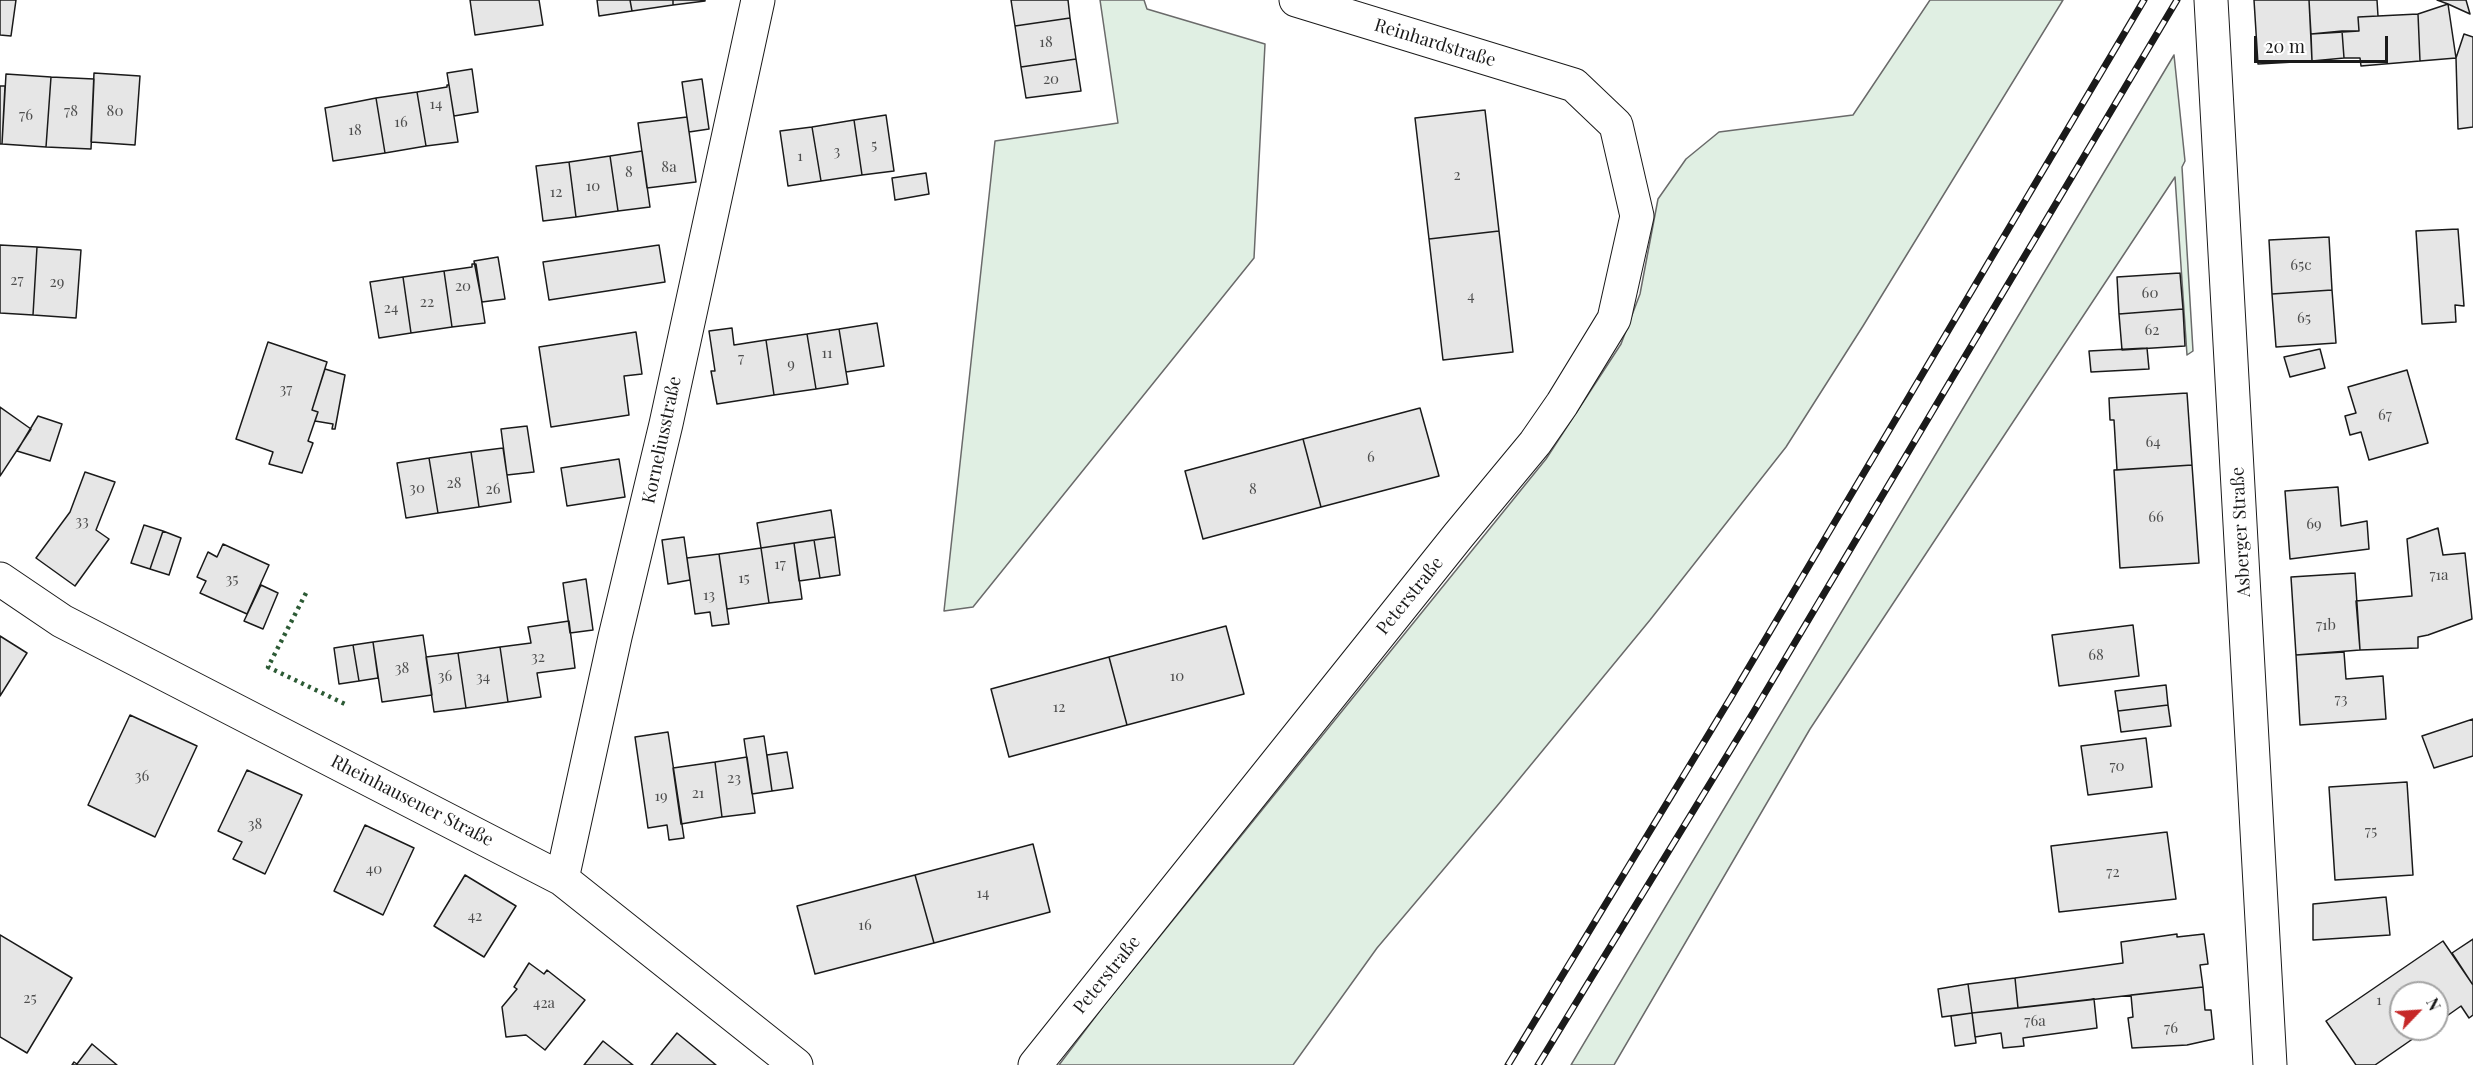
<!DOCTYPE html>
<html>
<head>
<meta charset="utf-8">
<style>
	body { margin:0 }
	#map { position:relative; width:2473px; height:1065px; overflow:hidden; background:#fff; font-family:"Playfair Display",serif }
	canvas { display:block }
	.north { position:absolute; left:2389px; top:981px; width:60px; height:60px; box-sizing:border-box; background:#fff; border:2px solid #a3a3a3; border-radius:50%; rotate:65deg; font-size:16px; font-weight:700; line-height:24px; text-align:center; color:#1a1a1a }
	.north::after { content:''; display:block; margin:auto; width:21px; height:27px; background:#c62828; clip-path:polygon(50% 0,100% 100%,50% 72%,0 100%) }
	.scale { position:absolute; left:2254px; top:36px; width:134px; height:27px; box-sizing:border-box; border:3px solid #1a1a1a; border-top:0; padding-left:8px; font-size:18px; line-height:21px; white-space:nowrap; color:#1a1a1a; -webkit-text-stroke:4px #fff; paint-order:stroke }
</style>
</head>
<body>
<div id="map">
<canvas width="2473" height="1065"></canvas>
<div class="north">N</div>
<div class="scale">20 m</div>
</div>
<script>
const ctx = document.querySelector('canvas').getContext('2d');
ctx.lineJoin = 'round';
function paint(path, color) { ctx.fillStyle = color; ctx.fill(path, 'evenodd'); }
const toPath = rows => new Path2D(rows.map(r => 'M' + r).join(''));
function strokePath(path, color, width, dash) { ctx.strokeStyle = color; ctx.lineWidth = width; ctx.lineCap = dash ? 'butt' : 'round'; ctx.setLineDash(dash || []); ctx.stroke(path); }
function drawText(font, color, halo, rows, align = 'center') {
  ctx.font = font + ' "Playfair Display",serif'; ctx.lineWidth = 4.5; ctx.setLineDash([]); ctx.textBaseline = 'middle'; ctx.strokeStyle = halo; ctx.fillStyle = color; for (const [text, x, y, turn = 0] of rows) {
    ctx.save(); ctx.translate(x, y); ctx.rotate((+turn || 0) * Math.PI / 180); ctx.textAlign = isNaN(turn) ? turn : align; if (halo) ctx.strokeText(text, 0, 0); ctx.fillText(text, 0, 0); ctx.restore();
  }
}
const green = toPath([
	[1100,0,1144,0,1147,9,1265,44,1254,258,973,607,944,611,995,141,1118,123,1100,0],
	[1930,0,2063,0,1863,326,1786,447,1650,620,1497,806,1377,948,1293,1065,1059,1065,1105,1004,1546,459,1621,344,1640,294,1658,199,1686,159,1719,132,1853,115,1930,0],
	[2174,55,2185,161,2182,167,2193,351,2187,355,2175,177,1810,729,1614,1065,1571,1065,2174,55]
]);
const building = toPath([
	[0,0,16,0,11,36,0,35,0,0],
	[470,0,539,0,543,25,475,35,470,0],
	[597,0,630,0,632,11,599,16,597,0],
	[630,0,673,0,673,5,632,11,630,0],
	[673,0,705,0,705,1,673,5,673,0],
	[1011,0,1068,0,1070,18,1015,26,1011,0],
	[2254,0,2309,0,2312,61,2258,64,2254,0],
	[2309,0,2377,0,2378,16,2358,17,2359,31,2311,34,2309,0],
	[2437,0,2466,0,2470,14,2448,4,2437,0],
	[2448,4,2456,58,2420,61,2418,14,2448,4],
	[2418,14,2420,61,2361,66,2360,58,2344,58,2342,31,2359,31,2358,17,2418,14],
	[1070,18,1076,59,1021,67,1015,26,1070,18],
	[2342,31,2344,58,2312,61,2311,34,2342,31],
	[2464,34,2473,37,2473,127,2458,129,2456,58,2464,34],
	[1076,59,1081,91,1026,98,1021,67,1076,59],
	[472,69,478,112,454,116,447,73,472,69],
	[94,73,140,76,135,145,91,142,94,73],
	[6,74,51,77,46,147,2,144,6,74],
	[51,77,94,79,91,149,46,147,51,77],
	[702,79,709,129,689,132,682,82,702,79],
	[447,85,449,85,458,142,426,146,417,92,447,87,447,85],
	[0,86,5,86,2,144,0,144,0,86],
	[417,92,426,146,385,153,376,98,417,92],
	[376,98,385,153,333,161,325,108,376,98],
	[1485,110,1499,231,1429,239,1415,118,1485,110],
	[886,115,894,171,862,175,854,120,886,115],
	[687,117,696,182,647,188,638,123,687,117],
	[854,120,862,175,821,181,812,127,854,120],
	[812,127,821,181,788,186,780,131,812,127],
	[642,151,650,207,618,211,610,156,642,151],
	[610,156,618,211,576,217,569,162,610,156],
	[569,162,576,217,543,221,536,166,569,162],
	[926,173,929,194,895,200,892,178,926,173],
	[2458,229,2464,306,2455,305,2456,322,2422,324,2416,231,2458,229],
	[1499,231,1513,352,1443,360,1429,239,1499,231],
	[2329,237,2332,290,2272,294,2269,240,2329,237],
	[0,245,37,247,33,315,0,313,0,245],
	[659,245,665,282,549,300,543,262,659,245],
	[37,247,81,250,76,318,33,315,37,247],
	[498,257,505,299,482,302,474,261,498,257],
	[472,264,476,264,485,323,452,327,444,271,472,267,472,264],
	[444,271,452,327,411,333,403,277,444,271],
	[2180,273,2183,309,2119,314,2117,277,2180,273],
	[403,277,411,333,379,338,370,282,403,277],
	[2332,290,2336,343,2276,347,2272,294,2332,290],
	[2183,309,2185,346,2122,350,2119,314,2183,309],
	[877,323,884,366,846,372,839,329,877,323],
	[732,328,734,345,766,340,774,395,717,404,711,371,715,371,709,331,732,328],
	[839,329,848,384,816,389,807,334,839,329],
	[636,332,642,374,624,376,629,415,551,427,539,347,636,332],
	[807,334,816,389,774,395,766,340,807,334],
	[268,342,327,362,312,410,318,412,308,441,313,443,302,473,269,464,273,452,236,439,268,342],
	[2147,348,2149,369,2091,372,2089,351,2147,348],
	[2320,349,2325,368,2290,377,2284,357,2320,349],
	[325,369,345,375,335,429,332,429,333,424,315,421,318,412,312,410,325,369],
	[2407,370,2428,443,2369,460,2361,432,2350,435,2345,416,2356,413,2348,387,2407,370],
	[2187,393,2192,465,2117,470,2114,420,2110,420,2109,398,2187,393],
	[0,407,31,429,0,476,0,407],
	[1420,408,1439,476,1321,507,1303,439,1420,408],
	[38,416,62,424,50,461,17,451,38,416],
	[527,426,534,472,507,475,501,429,527,426],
	[1303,439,1321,507,1203,539,1185,471,1303,439],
	[503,448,511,502,479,507,471,452,503,448],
	[471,452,479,507,438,513,429,458,471,452],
	[429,458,438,513,406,518,397,463,429,458],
	[619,459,625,497,567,506,561,468,619,459],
	[2192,465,2199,563,2120,568,2114,470,2192,465],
	[85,472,115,482,96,530,109,539,75,586,36,558,70,512,85,472],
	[2338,487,2341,526,2367,521,2369,549,2290,559,2285,491,2338,487],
	[831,510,835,537,761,548,757,523,831,510],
	[144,525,163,531,150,569,131,563,144,525],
	[2438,528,2443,555,2465,553,2472,619,2428,635,2418,637,2418,648,2360,650,2356,601,2412,596,2407,539,2438,528],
	[163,531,181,538,169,575,150,569,163,531],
	[684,537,690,580,668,584,662,540,684,537],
	[835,537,840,575,820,578,814,540,835,537],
	[814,540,820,578,799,581,794,543,814,540],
	[794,543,802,599,769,603,761,548,794,543],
	[223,544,269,565,247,614,200,593,206,581,197,577,208,552,217,557,223,544],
	[761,548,769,603,727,609,719,554,761,548],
	[719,554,729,624,712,626,710,612,695,614,687,558,719,554],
	[2355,573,2360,650,2296,655,2291,577,2355,573],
	[586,579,593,630,570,633,563,583,586,579],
	[261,585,278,593,263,629,244,621,261,585],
	[569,621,575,668,537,673,541,697,508,702,500,647,531,643,528,627,569,621],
	[2133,625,2139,676,2059,686,2052,635,2133,625],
	[1226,626,1244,694,1127,725,1109,657,1226,626],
	[423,635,432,695,382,702,373,642,423,635],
	[0,636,27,653,0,696,0,636],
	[373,642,378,678,359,681,353,645,373,642],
	[353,645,359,681,339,684,334,648,353,645],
	[500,647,508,702,466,708,458,653,500,647],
	[2344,652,2346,679,2383,676,2386,719,2300,725,2296,655,2344,652],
	[458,653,466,708,434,712,426,657,458,653],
	[1109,657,1127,725,1009,757,991,689,1109,657],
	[2166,685,2168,705,2118,711,2115,691,2166,685],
	[2168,705,2171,726,2121,732,2118,711,2168,705],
	[130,715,197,746,155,837,88,805,130,715],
	[2473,719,2473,756,2434,768,2422,736,2473,719],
	[668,732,684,838,669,840,667,825,648,828,635,737,668,732],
	[764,736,772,791,752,794,744,739,764,736],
	[2146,738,2152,787,2088,795,2081,746,2146,738],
	[787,752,793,788,772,791,767,755,787,752],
	[747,757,755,813,722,817,715,762,747,757],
	[715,762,722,817,681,824,673,768,715,762],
	[247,770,302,795,265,874,233,859,242,842,218,831,247,770],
	[2407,782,2413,875,2335,880,2329,787,2407,782],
	[365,825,414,848,383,915,334,891,365,825],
	[2167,832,2176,899,2059,912,2051,846,2167,832],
	[1033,844,1050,912,934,943,915,875,1033,844],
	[465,875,516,906,484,957,434,926,465,875],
	[915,875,934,943,815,974,797,906,915,875],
	[2386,897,2390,935,2313,940,2313,904,2386,897],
	[2177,934,2177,937,2204,934,2208,964,2200,965,2203,987,2018,1008,2015,978,2123,963,2121,942,2177,934],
	[0,935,72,978,27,1053,0,1037,0,935],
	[2473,939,2473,985,2452,953,2473,939],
	[2443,941,2473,985,2473,1015,2469,1018,2461,1006,2437,1023,2437,993,2401,993,2401,1029,2427,1029,2375,1065,2356,1065,2326,1021,2443,941],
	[529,963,544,974,547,970,585,1000,545,1050,526,1035,506,1037,502,1007,517,989,514,987,529,963],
	[2015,978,2018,1008,1972,1013,1968,984,2015,978],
	[1968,984,1972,1013,1942,1017,1938,989,1968,984],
	[2203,987,2205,1010,2211,1010,2214,1039,2187,1045,2132,1048,2128,1018,2133,1017,2131,995,2203,987],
	[2094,999,2097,1028,2023,1038,2024,1046,2003,1048,2001,1033,1975,1037,1972,1013,2094,999],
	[1972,1013,1976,1043,1955,1046,1951,1016,1972,1013],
	[677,1033,716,1065,651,1065,677,1033],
	[603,1041,633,1065,584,1065,603,1041],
	[92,1044,117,1065,72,1065,74,1062,77,1064,92,1044]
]);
const minor = toPath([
	[2211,0,2270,1065],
	[0,579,62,621,562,879,796,1065],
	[562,879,615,637,666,424,758,0],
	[1035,1065,1458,536,1535,443,1562,404,1614,319,1637,216,1616,125,1574,85,1296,0]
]);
const rail = toPath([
	[1508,1065,1730,699,2144,0],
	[1538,1065,1753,713,2177,0]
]);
const hedge = toPath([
	[306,593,268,667,345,704]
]);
const numberNames = [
	["18",1046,42],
	["20",1051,79],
	["14",436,104],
	["78",71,111],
	["80",115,111],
	["76",26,115],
	["16",401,122],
	["18",355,130],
	["5",874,145],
	["3",837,151],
	["1",800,156],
	["8a",669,167],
	["8",629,172],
	["2",1457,175],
	["10",593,186],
	["12",556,192],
	["65c",2301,265],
	["27",17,280],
	["29",57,282],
	["20",463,286],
	["60",2150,293],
	["4",1471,296],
	["22",427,302],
	["24",391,308],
	["65",2304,318],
	["62",2152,330],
	["11",827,353],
	["7",741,358],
	["9",791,364],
	["37",286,389],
	["67",2385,415],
	["64",2153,442],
	["6",1371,457],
	["28",454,483],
	["30",417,488],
	["26",493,489],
	["8",1253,489],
	["66",2156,517],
	["33",82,521],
	["69",2314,524],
	["17",780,564],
	["71a",2439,575],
	["15",744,578],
	["35",232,579],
	["13",709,595],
	["71b",2326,625],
	["68",2096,655],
	["32",538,657],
	["38",402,668],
	["36",445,676],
	["10",1177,676],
	["34",483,677],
	["73",2341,699],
	["12",1059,707],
	["70",2117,766],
	["36",142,776],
	["23",734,778],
	["21",698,793],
	["19",661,796],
	["38",255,824],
	["75",2371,831],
	["40",374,869],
	["72",2113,872],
	["14",983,893],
	["42",475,916],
	["16",865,925],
	["25",30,998],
	["1",2379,1000],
	["42a",544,1003],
	["76a",2035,1021],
	["76",2171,1028]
];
const streetNames = [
	["Reinhardstraße",1435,43,17],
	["Korneliusstraße",662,440,-78],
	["Asberger Straße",2241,532,-93],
	["Peterstraße",1410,596,-51],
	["Rheinhausener Straße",412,801,27],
	["Peterstraße",1107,975,-51]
];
paint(green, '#e0efe3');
strokePath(green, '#6a6a6a', 1.5);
paint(building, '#e6e6e6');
strokePath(building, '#1a1a1a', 1.5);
strokePath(minor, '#1a1a1a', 35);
strokePath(minor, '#fff', 33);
strokePath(rail, '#1a1a1a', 7);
strokePath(rail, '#fff', 4.5, [14]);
strokePath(hedge, '#2b5a34', 4.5, [3, 4.5]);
drawText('15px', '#4d4d4d', null, numberNames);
drawText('18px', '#1a1a1a', '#fff', streetNames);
</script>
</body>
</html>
